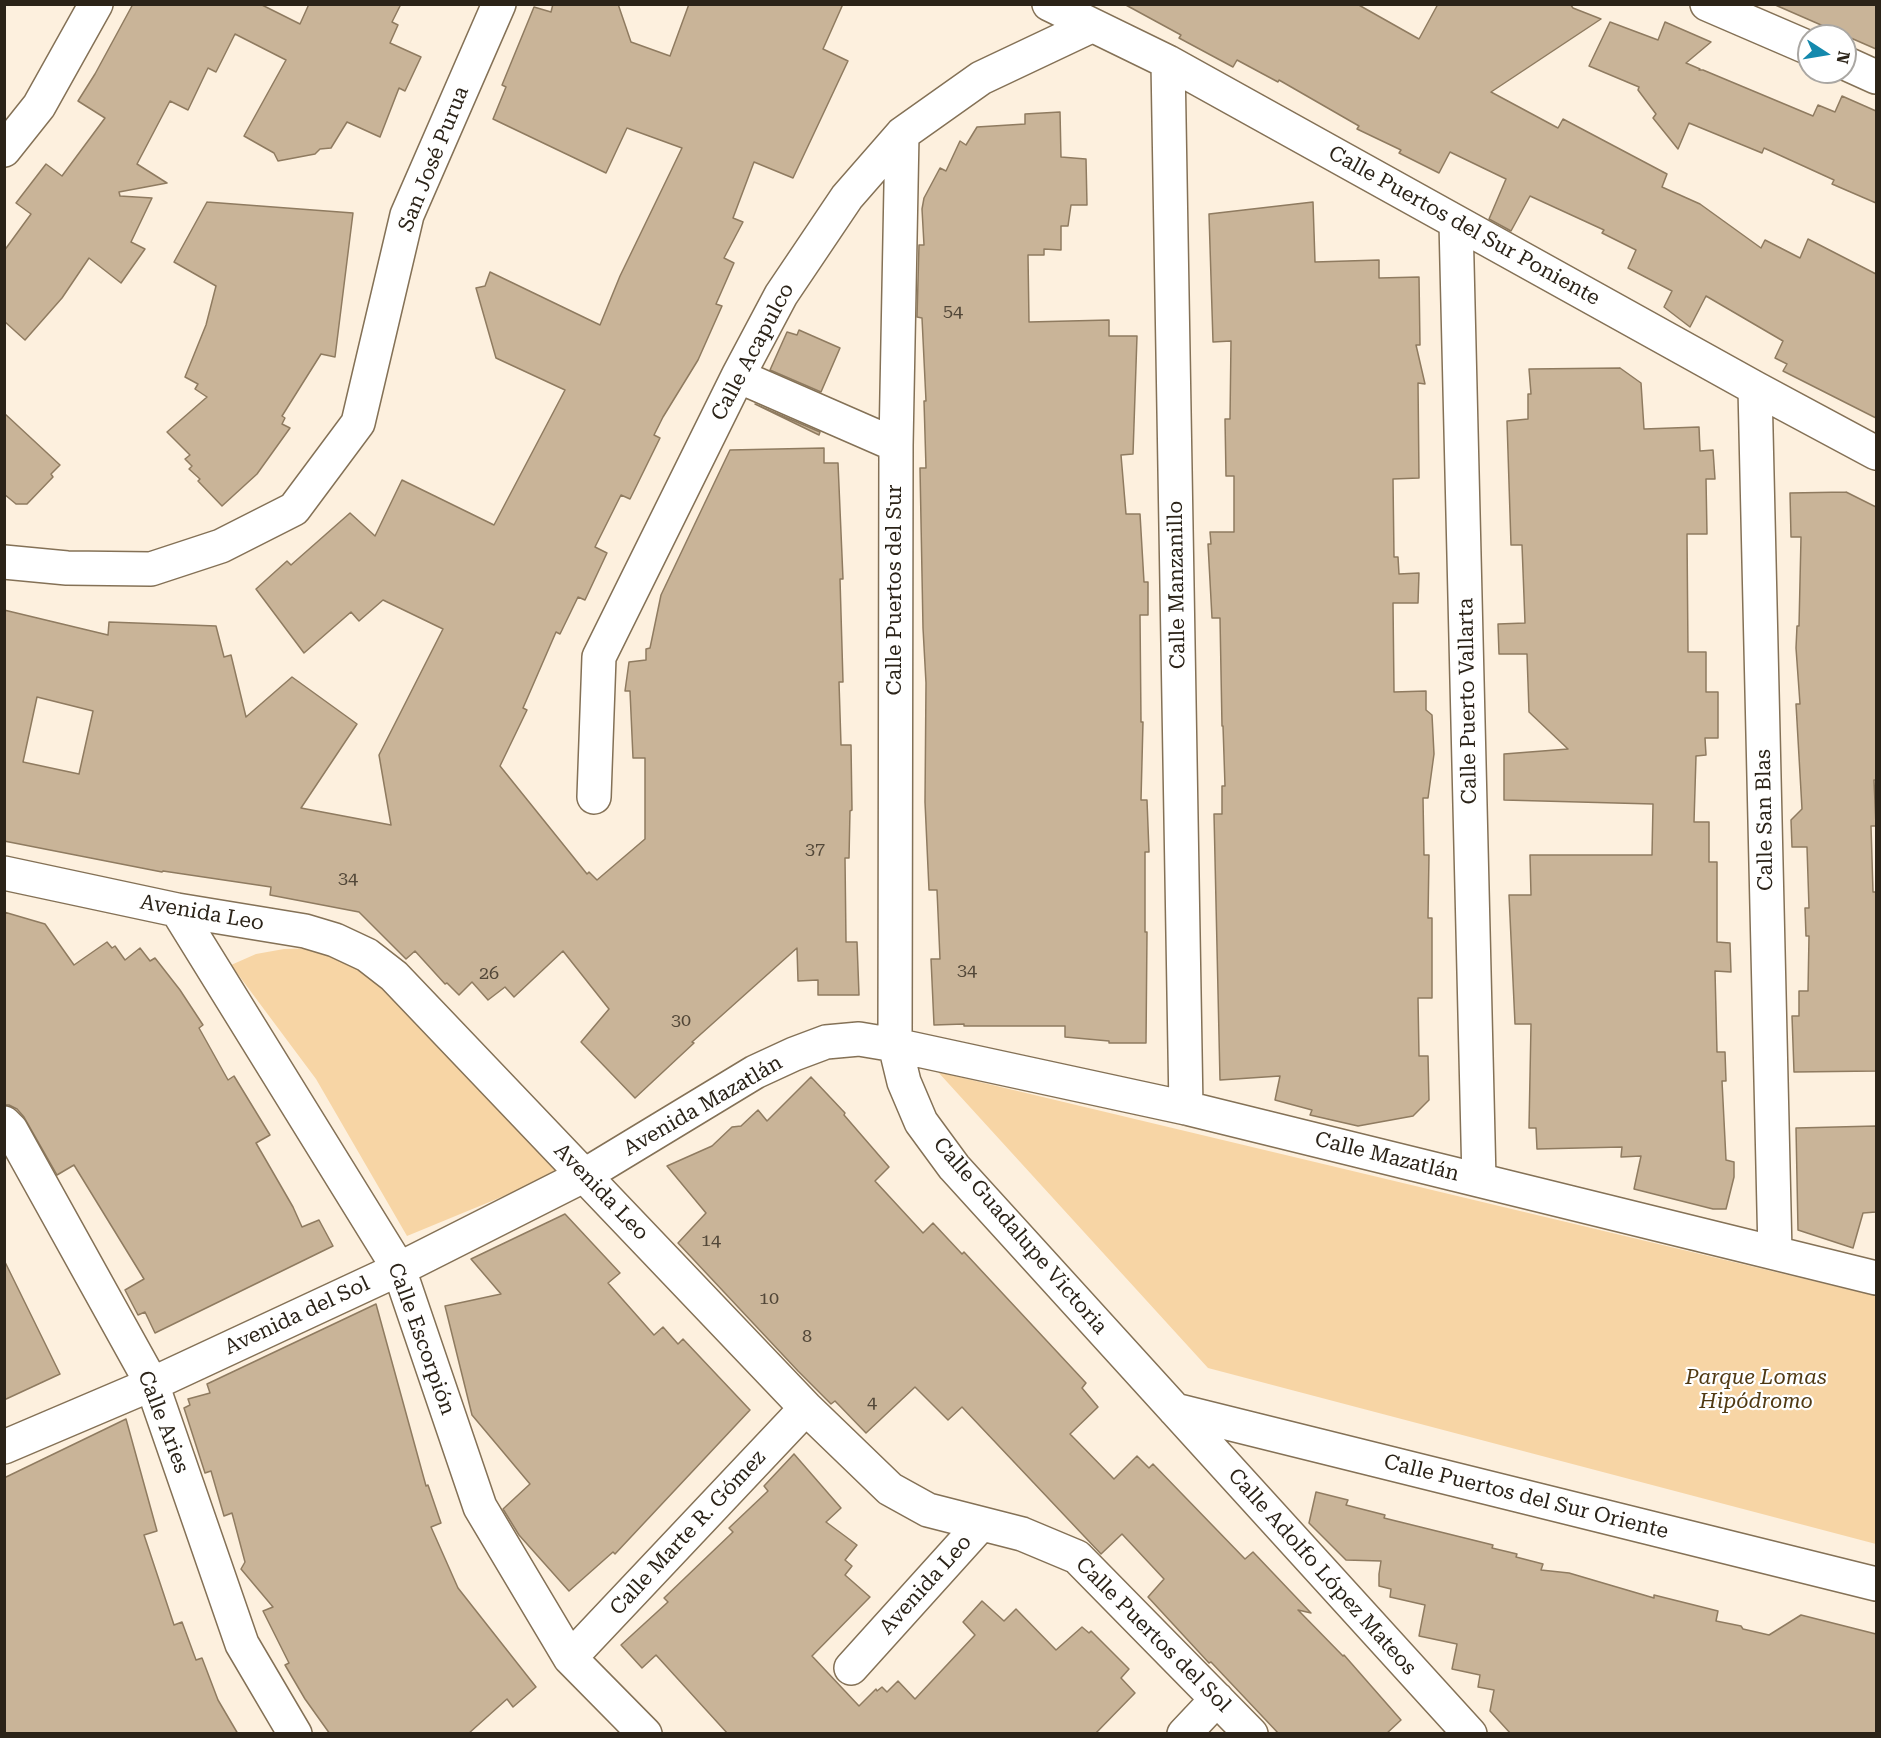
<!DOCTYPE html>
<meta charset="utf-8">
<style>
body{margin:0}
#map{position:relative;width:1881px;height:1738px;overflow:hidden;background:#fdf0de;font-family:"Roboto Serif",serif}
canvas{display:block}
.frame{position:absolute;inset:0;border:6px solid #2b2318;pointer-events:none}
.north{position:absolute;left:1797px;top:24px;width:60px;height:60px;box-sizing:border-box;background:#fff;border:2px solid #aaa7a3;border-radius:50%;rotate:102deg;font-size:16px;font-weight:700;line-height:24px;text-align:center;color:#2b2318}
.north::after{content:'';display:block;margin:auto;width:21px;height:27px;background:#1489ad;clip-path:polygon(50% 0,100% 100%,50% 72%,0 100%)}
</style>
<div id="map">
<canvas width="1881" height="1738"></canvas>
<div class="frame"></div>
<div class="north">N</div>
</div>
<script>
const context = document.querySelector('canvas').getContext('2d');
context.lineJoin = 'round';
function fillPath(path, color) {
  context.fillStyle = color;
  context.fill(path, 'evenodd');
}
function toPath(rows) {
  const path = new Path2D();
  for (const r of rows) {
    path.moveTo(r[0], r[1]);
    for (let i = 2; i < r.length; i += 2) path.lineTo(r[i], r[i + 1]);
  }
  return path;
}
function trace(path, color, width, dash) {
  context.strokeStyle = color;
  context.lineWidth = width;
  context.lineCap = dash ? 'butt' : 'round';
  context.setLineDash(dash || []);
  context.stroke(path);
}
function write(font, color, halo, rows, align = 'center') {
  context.font = font + ' "Roboto Serif",serif';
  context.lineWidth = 4.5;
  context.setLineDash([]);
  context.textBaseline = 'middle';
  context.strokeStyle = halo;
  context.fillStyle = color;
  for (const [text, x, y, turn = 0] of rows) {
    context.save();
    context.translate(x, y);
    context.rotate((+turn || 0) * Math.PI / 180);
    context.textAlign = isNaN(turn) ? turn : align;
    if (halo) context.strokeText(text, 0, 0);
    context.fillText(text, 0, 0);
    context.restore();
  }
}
fillPath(toPath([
 [318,948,380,976,567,1170,407,1236,316,1079,231,965,256,954,284,949],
 [938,1072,1876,1296,1876,1544,1208,1368]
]), '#f7d5a5');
const building = toPath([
 [133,4,260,4,300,24,309,4,401,4,392,22,398,25,390,43,421,57,405,91,399,88,380,137,347,122,331,148,320,149,315,154,278,161,274,153,244,136,286,60,235,34,216,72,208,68,188,110,170,101,137,164,167,183,119,192,120,196,152,198,131,242,145,249,121,283,89,258,62,298,25,340,4,321,4,251,31,214,16,203,46,164,62,176,105,118,78,101,95,74,133,4],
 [553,4,618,4,631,42,670,56,689,4,843,4,823,49,848,61,793,178,754,162,733,218,743,222,724,258,734,263,716,304,722,306,698,360,663,417,654,435,660,438,630,499,621,495,595,547,607,553,585,600,578,597,560,634,556,632,523,708,527,710,500,766,587,874,589,872,597,880,645,839,645,758,633,758,630,691,625,691,629,662,646,660,646,649,650,648,661,595,730,450,824,448,824,463,838,463,843,579,840,579,843,682,839,682,841,745,851,745,852,810,850,811,849,858,845,858,846,942,857,942,859,995,818,995,818,980,798,981,797,948,692,1042,694,1043,635,1098,581,1042,609,1009,563,951,514,997,505,987,488,1000,472,982,459,995,447,983,445,984,415,951,406,959,359,912,270,895,271,887,163,871,162,872,4,841,4,610,108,635,109,622,216,626,224,657,231,655,246,717,292,677,357,724,301,808,391,825,379,755,443,629,383,600,359,621,351,612,304,653,256,589,287,561,291,565,350,513,375,536,402,480,494,525,565,390,496,358,476,288,485,286,490,272,600,325,620,276,682,148,627,128,606,173,493,119,506,87,502,85,534,7,551,12,553,4],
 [37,697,93,711,79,774,23,762,37,697],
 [1124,4,1357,4,1419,39,1438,4,1570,4,1573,8,1601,19,1491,92,1558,128,1563,119,1667,174,1662,187,1700,204,1761,248,1765,240,1800,258,1808,239,1876,274,1876,418,1783,371,1787,364,1775,358,1783,341,1706,296,1690,327,1664,307,1672,291,1628,268,1636,250,1602,233,1604,230,1530,196,1511,231,1489,219,1506,179,1450,152,1439,173,1399,153,1401,150,1357,129,1359,126,1279,80,1278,82,1237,60,1233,67,1179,38,1181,35,1124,4],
 [1773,4,1876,4,1876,49,1773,4],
 [1610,22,1658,40,1665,22,1711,42,1686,63,1700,69,1699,70,1703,70,1813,116,1818,105,1835,112,1842,96,1876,111,1876,203,1832,184,1834,180,1764,148,1762,153,1689,123,1678,149,1653,118,1656,114,1638,90,1639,87,1589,66,1610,22],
 [1060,112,1061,157,1086,159,1087,205,1071,205,1068,226,1061,226,1061,250,1044,249,1044,255,1028,255,1029,322,1109,320,1109,336,1137,336,1133,454,1121,455,1126,514,1140,514,1144,582,1148,582,1148,615,1140,615,1141,722,1143,722,1141,800,1147,800,1149,852,1145,852,1145,932,1147,932,1146,1043,1109,1043,1109,1041,1065,1037,1065,1026,964,1026,964,1024,934,1025,931,959,940,959,937,890,929,890,925,802,926,683,923,628,920,468,926,468,924,401,926,401,922,318,917,317,919,245,924,245,922,209,924,198,940,168,946,171,960,141,966,145,977,127,1025,124,1025,114,1060,112],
 [207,202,353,213,335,357,321,354,282,416,285,418,282,424,290,428,257,474,222,506,198,481,200,479,189,469,192,466,185,459,190,455,167,432,207,397,195,389,198,384,185,377,206,325,216,286,174,262,207,202],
 [1313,202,1315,262,1379,260,1379,278,1419,277,1420,345,1416,345,1425,384,1418,383,1419,478,1393,479,1394,557,1398,557,1399,574,1419,573,1418,603,1393,603,1394,692,1426,691,1426,710,1432,715,1434,754,1428,798,1423,798,1424,855,1429,855,1428,918,1432,918,1432,998,1418,998,1419,1056,1428,1056,1429,1100,1413,1116,1358,1126,1310,1115,1312,1110,1275,1100,1280,1076,1220,1080,1214,814,1222,814,1222,786,1225,786,1223,726,1222,726,1220,618,1212,618,1208,544,1211,544,1210,532,1234,532,1234,476,1226,476,1225,419,1230,419,1231,341,1213,342,1209,214,1313,202],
 [799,330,840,348,821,392,770,370,787,332,797,335,799,330],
 [1620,368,1641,383,1644,429,1699,427,1700,451,1713,450,1715,479,1706,479,1707,534,1687,534,1688,652,1706,652,1706,692,1718,692,1718,738,1705,738,1706,755,1696,756,1694,822,1709,822,1709,862,1717,862,1717,942,1730,943,1731,972,1715,971,1717,1052,1725,1052,1726,1081,1722,1081,1726,1160,1734,1162,1734,1177,1726,1209,1713,1209,1634,1189,1641,1156,1621,1157,1622,1147,1537,1149,1536,1128,1529,1128,1531,1024,1515,1024,1509,895,1531,895,1530,855,1652,855,1653,804,1504,800,1504,754,1568,749,1529,712,1527,654,1499,654,1498,624,1525,623,1522,545,1511,545,1507,421,1528,419,1528,394,1531,394,1529,369,1620,368],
 [755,404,820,432,819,435,755,404],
 [4,413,60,465,51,474,53,477,27,504,16,504,4,494,4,413],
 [1846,492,1876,507,1876,780,1874,780,1876,826,1871,826,1873,892,1876,892,1876,1071,1794,1072,1792,1016,1799,1016,1799,991,1808,991,1809,936,1806,936,1805,908,1809,908,1807,847,1792,847,1791,820,1802,809,1796,704,1800,704,1796,648,1797,626,1799,626,1801,537,1791,537,1790,493,1846,492],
 [4,912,45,924,74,965,107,942,112,948,115,946,125,960,140,948,150,961,155,958,180,990,203,1025,199,1028,228,1080,234,1076,270,1135,256,1143,293,1207,302,1227,319,1220,333,1246,155,1333,145,1312,138,1315,125,1290,144,1279,74,1165,57,1175,24,1117,17,1109,9,1105,4,1105,4,912],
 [811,1077,845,1113,844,1115,889,1167,875,1181,923,1233,933,1223,962,1254,964,1252,1086,1383,1082,1388,1098,1407,1070,1434,1114,1479,1137,1456,1149,1468,1153,1464,1245,1559,1253,1552,1311,1613,1298,1610,1343,1656,1344,1655,1401,1720,1386,1734,1279,1734,1211,1662,1209,1663,1148,1597,1164,1579,1122,1534,1101,1554,962,1407,948,1420,915,1387,866,1433,835,1401,831,1404,798,1371,678,1243,706,1213,667,1166,712,1146,732,1127,741,1126,758,1110,767,1121,811,1077],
 [1876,1126,1876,1212,1863,1213,1853,1248,1798,1230,1796,1128,1876,1126],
 [565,1214,620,1273,608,1283,654,1335,663,1327,678,1344,683,1339,750,1410,615,1554,613,1552,569,1591,519,1535,503,1509,530,1484,472,1415,445,1306,501,1294,471,1259,565,1214],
 [4,1260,60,1374,4,1400,4,1260],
 [376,1304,426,1486,428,1485,441,1523,431,1527,458,1588,536,1687,513,1707,507,1699,468,1734,330,1734,305,1699,285,1665,289,1663,263,1611,273,1607,241,1569,245,1562,232,1513,224,1516,211,1471,205,1473,184,1408,190,1405,188,1399,210,1393,207,1384,376,1304],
 [126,1419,157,1531,144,1535,174,1625,182,1622,196,1660,202,1658,218,1700,238,1734,4,1734,4,1478,126,1419],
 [794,1454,841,1508,826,1522,857,1545,845,1560,852,1566,845,1575,870,1597,812,1656,859,1706,876,1689,877,1691,882,1687,887,1692,898,1681,915,1699,975,1635,963,1622,982,1601,1004,1621,1016,1609,1056,1650,1082,1627,1089,1633,1091,1631,1129,1669,1121,1678,1135,1693,1095,1734,728,1734,656,1655,642,1668,621,1645,668,1602,664,1598,733,1532,729,1528,768,1491,764,1486,794,1454],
 [1316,1492,1348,1500,1346,1505,1385,1515,1384,1518,1493,1545,1492,1548,1517,1554,1516,1557,1543,1564,1541,1570,1569,1573,1654,1598,1654,1595,1718,1611,1716,1621,1741,1626,1743,1629,1769,1635,1801,1615,1876,1634,1876,1734,1511,1734,1490,1711,1494,1690,1478,1687,1480,1675,1452,1669,1457,1644,1419,1636,1425,1605,1390,1597,1391,1589,1379,1586,1379,1574,1381,1561,1346,1560,1309,1523,1316,1492]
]);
fillPath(building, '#c9b498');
trace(building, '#8f7b60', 1.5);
const minor = toPath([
 [1049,4,1168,62,1755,388,1876,453],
 [1168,62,1186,1108],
 [902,134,896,445,895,1045,904,1082,921,1122,954,1167,1470,1734],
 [4,150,39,106,96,4],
 [1456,222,1479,1180],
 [738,376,896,445],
 [1755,388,1775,1253],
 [4,562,67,568,151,569,221,546,294,509,358,423,407,215,499,4],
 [594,797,599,657,738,376,781,295,847,197,902,134,981,78,1091,26],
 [4,873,177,910,305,931,335,940,367,955,394,976,806,1408,890,1489,928,1510,1022,1534,1077,1557,1251,1734],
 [177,910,399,1269,480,1507,570,1658,645,1734],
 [4,1123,11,1130,152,1384,242,1644,295,1734],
 [1175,1410,1876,1584],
 [4,1447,152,1384,399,1269,585,1175,755,1072,794,1054,826,1042,859,1039,895,1045,1186,1108,1876,1278],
 [570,1658,806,1408],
 [851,1668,981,1524],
 [1184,1734,1217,1699]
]);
const major = toPath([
 [1707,4,1809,48],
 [1845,63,1876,77]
]);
trace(minor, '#847156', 36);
trace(major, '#847156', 36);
trace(minor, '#fff', 33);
trace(major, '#fff', 33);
write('18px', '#524738', null, [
 ["54",953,312],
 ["37",815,850],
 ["34",348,879],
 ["34",967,971],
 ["26",489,974],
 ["30",681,1021],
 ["14",711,1241],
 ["10",769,1299],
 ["8",807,1337],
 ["4",872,1403]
]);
write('21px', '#2b2318', '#fff', [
 ["San José Purua",434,159,-68],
 ["Calle Puertos del Sur Poniente",1464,226,29],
 ["Calle Acapulco",753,352,-62],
 ["Calle Manzanillo",1177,585,-91],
 ["Calle Puertos del Sur",895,590,-90],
 ["Calle Puerto Vallarta",1468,701,-91],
 ["Calle San Blas",1765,820,-91],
 ["Avenida Leo",202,913,10],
 ["Avenida Mazatlán",703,1106,-30],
 ["Calle Mazatlán",1387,1157,14],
 ["Avenida Leo",601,1192,46],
 ["Calle Guadalupe Victoria",1020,1236,49],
 ["Avenida del Sol",297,1316,-25],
 ["Calle Escorpión",421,1339,70],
 ["Calle Aries",163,1422,69],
 ["Calle Puertos del Sur Oriente",1526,1497,14],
 ["Calle Marte R. Gómez",688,1533,-47],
 ["Calle Adolfo López Mateos",1322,1572,48],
 ["Avenida Leo",926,1585,-48],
 ["Calle Puertos del Sol",1153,1635,45]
]);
write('italic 21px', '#503912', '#fff', [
 ["Parque Lomas",1756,1378],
 ["Hipódromo",1756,1402]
]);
</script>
